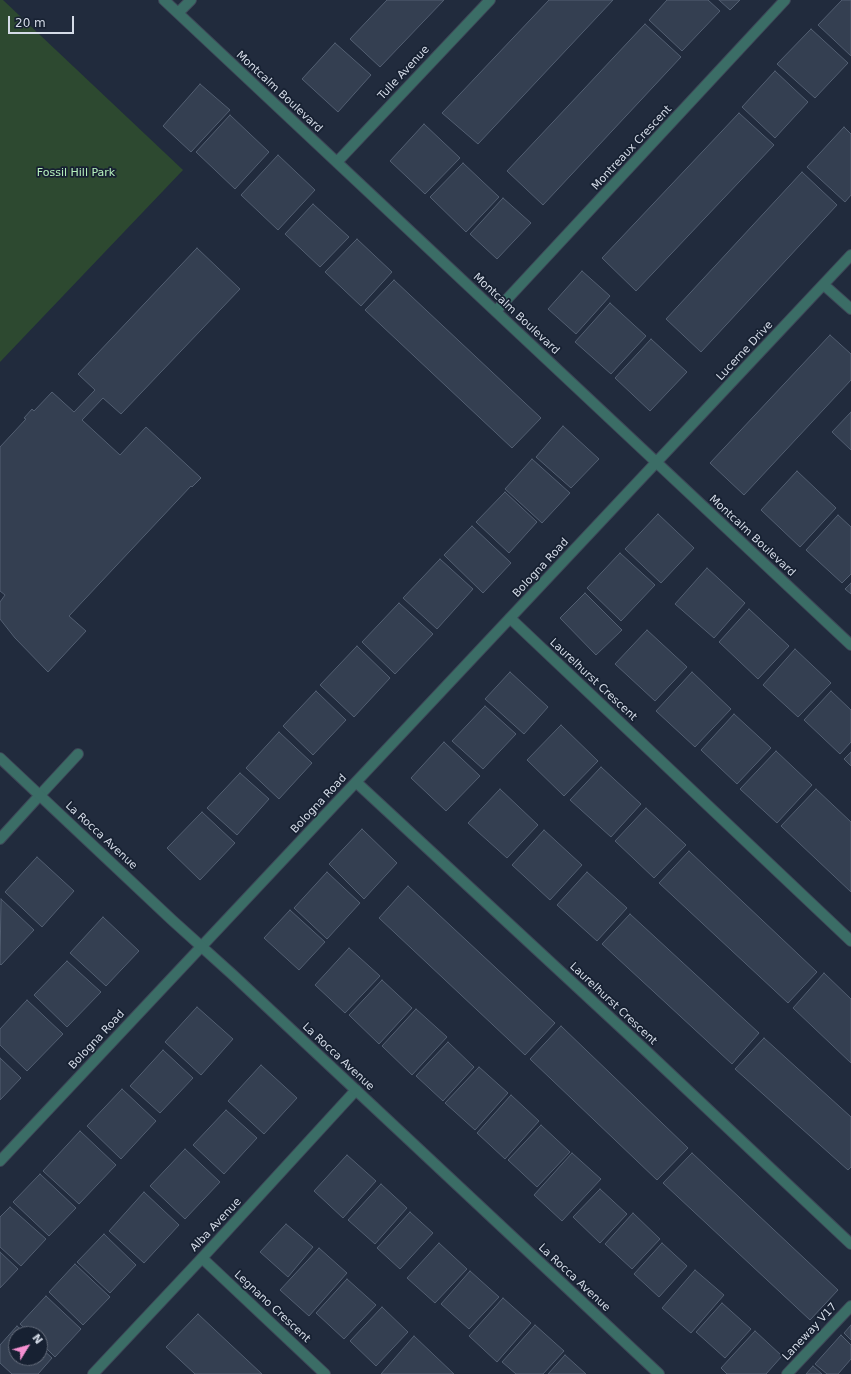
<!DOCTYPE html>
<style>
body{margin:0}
#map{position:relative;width:851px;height:1374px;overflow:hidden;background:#212b3d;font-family:"DejaVu Sans",sans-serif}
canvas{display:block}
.north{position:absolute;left:8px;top:1326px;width:40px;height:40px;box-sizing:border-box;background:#172132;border:1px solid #636b7a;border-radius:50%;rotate:53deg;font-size:11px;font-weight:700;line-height:16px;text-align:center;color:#d4dbe7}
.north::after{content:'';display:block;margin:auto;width:14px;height:18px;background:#f590d1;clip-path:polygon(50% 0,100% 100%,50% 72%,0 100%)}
.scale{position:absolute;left:8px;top:16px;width:66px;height:18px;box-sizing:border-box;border:2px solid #d4dbe7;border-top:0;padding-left:5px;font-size:12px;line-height:14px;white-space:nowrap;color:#d4dbe7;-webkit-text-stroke:3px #172132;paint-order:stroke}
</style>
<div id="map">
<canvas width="851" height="1374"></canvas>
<div class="north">N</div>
<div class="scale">20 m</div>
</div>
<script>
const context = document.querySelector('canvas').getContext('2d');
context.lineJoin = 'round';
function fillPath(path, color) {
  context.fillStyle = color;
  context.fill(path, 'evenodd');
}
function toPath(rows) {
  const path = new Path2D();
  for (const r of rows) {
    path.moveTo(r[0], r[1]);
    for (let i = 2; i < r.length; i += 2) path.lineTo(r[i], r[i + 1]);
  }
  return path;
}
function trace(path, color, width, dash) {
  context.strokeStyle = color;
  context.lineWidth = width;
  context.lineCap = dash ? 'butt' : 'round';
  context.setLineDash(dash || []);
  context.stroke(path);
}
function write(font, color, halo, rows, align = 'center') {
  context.font = font + ' "DejaVu Sans",sans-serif';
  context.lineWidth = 3.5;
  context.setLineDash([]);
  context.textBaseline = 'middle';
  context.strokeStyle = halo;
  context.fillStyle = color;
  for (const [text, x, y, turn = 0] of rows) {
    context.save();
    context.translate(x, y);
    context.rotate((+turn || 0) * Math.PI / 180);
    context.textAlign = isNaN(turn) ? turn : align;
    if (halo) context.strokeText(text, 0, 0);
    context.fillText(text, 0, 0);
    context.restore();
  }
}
fillPath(toPath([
 [0,0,3,0,183,170,0,362]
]), '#2d4930');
const building = toPath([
 [387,0,444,0,380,67,350,39,387,0],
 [549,0,613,0,478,144,442,113,549,0],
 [667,0,708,0,720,11,682,51,649,20,667,0],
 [719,0,740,0,730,10,719,0],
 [842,0,851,0,851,56,818,25,842,0],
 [645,24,681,57,543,205,507,171,645,24],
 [811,29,848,63,815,98,777,64,811,29],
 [335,43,371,75,338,112,302,79,335,43],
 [775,71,808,102,775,138,742,107,775,71],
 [200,84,230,110,191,152,163,126,200,84],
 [739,113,774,145,636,291,602,258,739,113],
 [230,115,269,152,235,189,196,152,230,115],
 [424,124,460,158,425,194,390,161,424,124],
 [844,127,851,134,851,195,845,202,807,167,844,127],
 [278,155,315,190,278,230,241,195,278,155],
 [463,163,499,197,466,232,430,197,463,163],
 [802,172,837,205,701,352,666,319,802,172],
 [503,198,531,223,497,259,470,234,503,198],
 [313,204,349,237,320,267,285,234,313,204],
 [357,239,392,272,361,306,325,272,357,239],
 [197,248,240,289,121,414,103,398,82,420,120,455,146,427,201,478,192,487,191,486,69,616,86,631,48,672,15,638,0,619,0,602,5,595,0,591,0,447,26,419,24,418,32,409,34,411,52,392,74,412,95,390,78,374,197,248],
 [582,271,610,296,576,334,548,309,582,271],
 [394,280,541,418,512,448,365,310,394,280],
 [610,303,646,336,611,374,575,342,610,303],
 [830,335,851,354,851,380,744,495,710,463,830,335],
 [651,339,687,372,650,411,615,378,651,339],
 [851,412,851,450,832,432,851,412],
 [563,426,599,459,571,488,536,457,563,426],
 [532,459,570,493,542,523,505,489,532,459],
 [797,471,836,508,800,547,761,510,797,471],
 [505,492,537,522,509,553,476,522,505,492],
 [658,514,694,548,661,583,625,549,658,514],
 [838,515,851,527,851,574,842,583,806,550,838,515],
 [472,526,511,563,483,593,444,555,472,526],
 [620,553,655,585,621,621,587,588,620,553],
 [440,559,473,589,437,629,403,598,440,559],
 [707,568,745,603,714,638,675,604,707,568],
 [851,583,851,594,845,589,851,583],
 [585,593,622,630,596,655,560,618,585,593],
 [399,603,433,634,395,674,362,642,399,603],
 [749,609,789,646,758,679,719,642,749,609],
 [647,630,687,667,655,701,615,664,647,630],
 [357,646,390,678,354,717,320,685,357,646],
 [795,649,831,683,798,717,763,685,795,649],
 [510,672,548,707,524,734,485,699,510,672],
 [692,672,731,709,695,747,656,711,692,672],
 [316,691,346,720,313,755,283,726,316,691],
 [831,691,851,710,851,742,840,754,804,720,831,691],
 [485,706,516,734,483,769,452,741,485,706],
 [734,714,771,748,737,784,701,750,734,714],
 [561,725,598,761,564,796,527,760,561,725],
 [279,732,312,763,279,799,246,768,279,732],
 [444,742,480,776,446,811,411,778,444,742],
 [776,751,812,785,777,823,740,789,776,751],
 [851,752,851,766,844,759,851,752],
 [601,767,641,804,611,837,570,800,601,767],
 [240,773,269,799,237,835,207,808,240,773],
 [500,789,538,825,507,858,468,823,500,789],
 [816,789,851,822,851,892,781,826,816,789],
 [646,808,686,845,654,878,615,841,646,808],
 [202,812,235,843,200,880,167,848,202,812],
 [362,829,397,863,364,899,329,864,362,829],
 [544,830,582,865,550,900,512,865,544,830],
 [689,851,817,972,788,1003,659,883,689,851],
 [37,857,74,891,42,927,5,892,37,857],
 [327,872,360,903,327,939,294,908,327,872],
 [587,872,627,908,597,941,557,905,587,872],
 [408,886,555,1023,525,1055,379,918,408,886],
 [1,899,34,930,1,965,0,964,1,899],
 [290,910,325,942,299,970,264,938,290,910],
 [630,914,759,1033,732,1064,602,944,630,914],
 [103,917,139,951,106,986,70,953,103,917],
 [349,948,380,976,345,1013,315,985,349,948],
 [67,961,101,992,67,1027,34,995,67,961],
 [824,973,851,999,851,1063,793,1008,824,973],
 [382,980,412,1008,379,1044,349,1015,382,980],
 [27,1000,63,1034,27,1071,0,1045,0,1029,27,1000],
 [197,1007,233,1039,201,1075,165,1042,197,1007],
 [416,1009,447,1037,412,1075,382,1046,416,1009],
 [561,1026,688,1148,657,1180,530,1059,561,1026],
 [764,1038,851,1117,851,1167,848,1170,735,1069,764,1038],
 [448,1042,474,1067,443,1101,416,1076,448,1042],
 [163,1050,193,1078,160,1113,130,1086,163,1050],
 [0,1058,21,1078,0,1100,0,1058],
 [261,1065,297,1098,264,1134,228,1101,261,1065],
 [479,1067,508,1093,475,1130,445,1103,479,1067],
 [122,1089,156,1121,121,1159,87,1126,122,1089],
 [511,1095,539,1121,505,1159,477,1133,511,1095],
 [226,1110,257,1138,224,1174,193,1145,226,1110],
 [541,1125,570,1152,537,1187,508,1160,541,1125],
 [80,1131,116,1165,79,1204,43,1171,80,1131],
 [185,1149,220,1182,185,1219,150,1186,185,1149],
 [572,1153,601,1179,562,1221,534,1195,572,1153],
 [692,1153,838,1290,810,1320,663,1183,692,1153],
 [347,1155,376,1181,343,1218,314,1191,347,1155],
 [40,1174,76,1208,49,1236,13,1202,40,1174],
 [381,1184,407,1208,375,1244,348,1220,381,1184],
 [600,1189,627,1214,600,1243,573,1217,600,1189],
 [144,1192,179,1225,144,1263,109,1231,144,1192],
 [10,1207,46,1239,21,1266,0,1247,0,1217,10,1207],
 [410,1212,433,1233,400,1269,377,1248,410,1212],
 [633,1213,660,1239,632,1269,605,1244,633,1213],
 [286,1224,313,1247,288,1277,260,1252,286,1224],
 [104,1234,136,1265,110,1293,77,1262,104,1234],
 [439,1243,467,1269,435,1303,407,1278,439,1243],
 [662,1243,687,1266,659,1297,634,1274,662,1243],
 [319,1248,347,1273,309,1316,280,1290,319,1248],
 [0,1252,18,1269,0,1288,0,1252],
 [75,1264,110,1297,83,1325,49,1292,75,1264],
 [695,1270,724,1295,691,1333,662,1308,695,1270],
 [470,1271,499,1297,469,1329,441,1304,470,1271],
 [347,1279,376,1305,344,1339,316,1313,347,1279],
 [46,1296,81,1329,55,1357,40,1342,40,1334,31,1334,20,1324,46,1296],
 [503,1298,531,1323,497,1362,469,1336,503,1298],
 [722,1303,751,1329,725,1358,696,1332,722,1303],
 [382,1307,408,1332,376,1366,350,1341,382,1307],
 [198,1314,262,1374,195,1374,166,1347,198,1314],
 [535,1325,564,1351,543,1374,516,1374,502,1362,535,1325],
 [851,1325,851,1340,844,1333,851,1325],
 [17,1326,26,1334,16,1334,16,1358,40,1358,40,1347,52,1358,38,1374,12,1374,0,1363,0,1345,17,1326],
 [755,1331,782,1356,766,1374,727,1374,721,1368,755,1331],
 [841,1335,851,1345,851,1359,838,1374,827,1374,815,1364,841,1335],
 [414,1336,454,1374,381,1374,414,1336],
 [565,1355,586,1374,548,1374,565,1355],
 [813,1366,822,1374,806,1374,813,1366]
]);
fillPath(building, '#343f51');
trace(building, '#535f72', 1);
const service = toPath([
 [40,795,78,754],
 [787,1374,851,1306]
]);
const minor = toPath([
 [164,0,851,645],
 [178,13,191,0],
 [337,162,490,0],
 [824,285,851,309],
 [496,311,785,0],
 [510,618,851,941],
 [356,782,643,1048,851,1244],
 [0,839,40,795],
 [0,1161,851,255],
 [202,1258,325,1374],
 [93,1374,202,1258,356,1090]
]);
const tertiary = toPath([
 [0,758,172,920,233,975,659,1374]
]);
trace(service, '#3e4758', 12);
trace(minor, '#3e4758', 12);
trace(tertiary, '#3e4758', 12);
trace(service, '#3b6d66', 10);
trace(minor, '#3b6d66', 10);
trace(tertiary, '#3b6d66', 10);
write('11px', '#d4dbe7', '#172132', [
 ["Tulle Avenue",404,73,-47],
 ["Montcalm Boulevard",279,92,43],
 ["Montreaux Crescent",632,148,-47],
 ["Montcalm Boulevard",516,314,43],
 ["Lucerne Drive",745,351,-47],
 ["Montcalm Boulevard",752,536,43],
 ["Bologna Road",541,568,-47],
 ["Laurelhurst Crescent",593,680,43],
 ["Bologna Road",319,804,-47],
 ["La Rocca Avenue",101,836,43],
 ["Laurelhurst Crescent",613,1004,43],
 ["Bologna Road",97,1040,-47],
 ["La Rocca Avenue",338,1057,43],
 ["Alba Avenue",216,1225,-47],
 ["La Rocca Avenue",574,1278,43],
 ["Legnano Crescent",272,1307,43],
 ["Laneway V17",810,1332,-47]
]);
write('11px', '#b7f1bd', '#172132', [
 ["Fossil Hill Park",76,173]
]);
</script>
